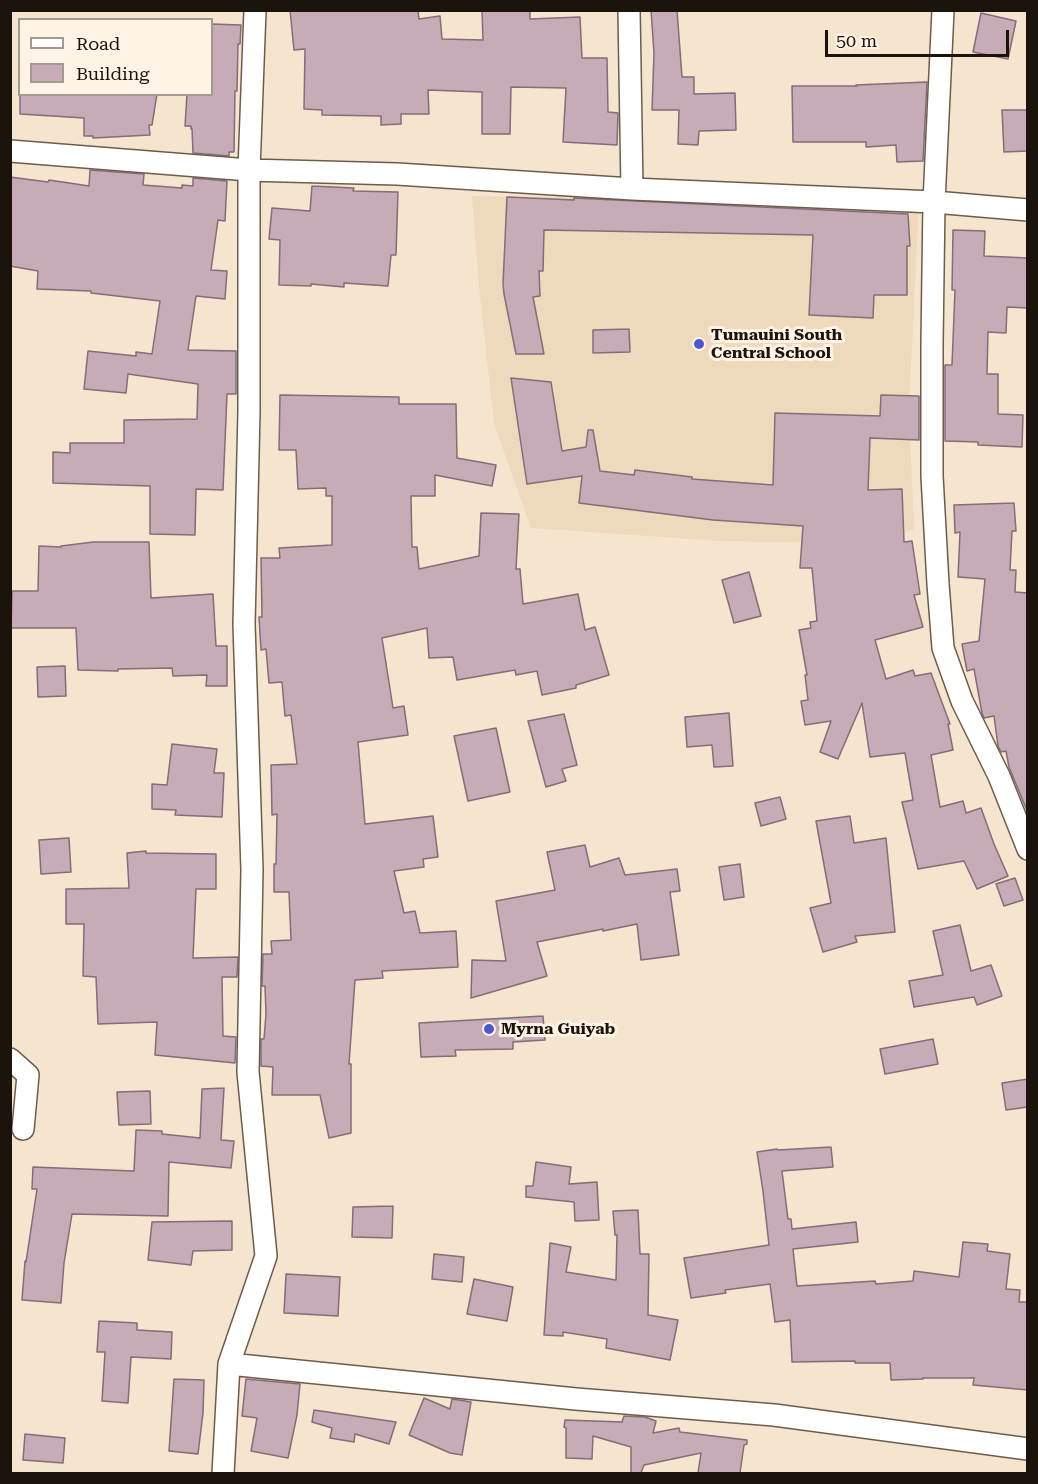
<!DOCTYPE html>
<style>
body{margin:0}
#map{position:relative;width:1038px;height:1484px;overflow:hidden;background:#f6e5ce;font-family:"Roboto Serif",serif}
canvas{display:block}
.frame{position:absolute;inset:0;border:12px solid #1a140c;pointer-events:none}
.legend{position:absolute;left:18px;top:18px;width:195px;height:78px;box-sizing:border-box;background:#fef3e5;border:2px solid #a39a8e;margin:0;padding:8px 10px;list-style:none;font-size:18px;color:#1a140c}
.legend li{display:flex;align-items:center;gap:12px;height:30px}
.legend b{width:30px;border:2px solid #a39a8e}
.scale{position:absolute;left:825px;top:30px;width:184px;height:27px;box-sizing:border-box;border:3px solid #1a140c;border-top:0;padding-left:8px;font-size:18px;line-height:21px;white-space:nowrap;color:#1a140c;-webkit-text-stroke:4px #fef3e5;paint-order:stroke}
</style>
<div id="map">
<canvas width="1038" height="1484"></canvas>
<div class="frame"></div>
<ul class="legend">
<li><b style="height:8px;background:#fff"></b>Road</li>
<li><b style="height:16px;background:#c7abb7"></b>Building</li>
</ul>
<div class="scale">50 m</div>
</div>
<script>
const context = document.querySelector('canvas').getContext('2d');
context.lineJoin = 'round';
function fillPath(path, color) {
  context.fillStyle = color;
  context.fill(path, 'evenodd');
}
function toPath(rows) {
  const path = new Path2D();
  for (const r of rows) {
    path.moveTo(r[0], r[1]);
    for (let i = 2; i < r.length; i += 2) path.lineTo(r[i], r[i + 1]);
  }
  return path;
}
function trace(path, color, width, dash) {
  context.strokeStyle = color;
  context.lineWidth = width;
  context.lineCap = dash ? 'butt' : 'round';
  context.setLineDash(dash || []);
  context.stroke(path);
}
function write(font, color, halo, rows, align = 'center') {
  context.font = font + ' "Roboto Serif",serif';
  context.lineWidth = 6;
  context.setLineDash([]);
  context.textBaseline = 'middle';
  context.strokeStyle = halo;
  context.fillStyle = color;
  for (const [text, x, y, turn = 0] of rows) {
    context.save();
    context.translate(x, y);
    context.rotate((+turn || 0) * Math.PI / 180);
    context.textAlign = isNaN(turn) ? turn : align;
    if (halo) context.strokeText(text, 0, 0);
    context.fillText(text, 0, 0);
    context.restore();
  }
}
fillPath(toPath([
 [472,196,919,202,909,410,914,529,871,544,720,541,531,528,494,424,478,277]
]), '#efd9bc');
const building = toPath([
 [290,10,418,10,419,19,440,16,442,39,483,40,482,11,530,11,530,19,580,17,582,58,607,58,608,112,618,113,617,145,563,142,566,88,511,87,510,134,482,134,482,92,428,90,429,114,401,114,401,124,381,125,381,116,322,115,322,110,304,109,305,49,294,50,290,10],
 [651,10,677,10,682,77,694,77,694,94,735,93,736,130,699,131,698,145,678,144,679,110,652,110,654,53,651,10],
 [981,13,1016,21,1008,59,973,52,981,13],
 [212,24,241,25,240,44,238,44,237,91,235,91,234,152,229,152,229,156,193,153,192,129,191,129,191,126,185,126,187,94,212,94,212,24],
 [927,82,923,161,897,162,896,145,866,147,866,142,793,142,792,86,857,86,856,85,927,82],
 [20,94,157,94,152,125,149,125,150,135,93,138,93,136,84,136,84,118,20,114,20,94],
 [1002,110,1027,110,1028,151,1004,152,1002,110],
 [90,170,144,174,143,185,182,188,182,185,193,186,193,178,227,181,225,221,218,220,211,270,227,271,225,299,196,296,188,350,236,351,236,394,227,394,223,490,196,489,195,535,150,534,150,486,53,483,53,452,70,453,70,443,124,443,124,420,197,419,198,384,128,374,126,393,84,389,88,351,136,356,136,352,152,354,160,301,91,293,91,291,37,289,38,271,10,266,10,177,48,182,49,180,89,186,90,170],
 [312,186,354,188,353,191,398,192,396,255,391,255,388,286,344,283,344,287,311,284,311,286,279,285,280,240,269,239,272,208,310,211,312,186],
 [507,197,574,200,574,198,908,214,910,246,907,246,907,295,874,295,873,318,809,315,813,235,544,230,543,271,539,271,540,296,533,297,544,354,516,354,504,294,503,284,507,197],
 [953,230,985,231,984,256,1028,258,1028,308,1007,307,1006,333,988,332,987,374,998,374,998,414,1023,415,1022,447,978,445,978,442,945,441,945,365,952,365,955,290,952,290,953,230],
 [629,329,630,352,593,353,593,330,629,329],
 [511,378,551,382,562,451,586,447,588,430,593,430,600,471,634,475,635,470,692,477,692,479,773,485,775,413,880,416,881,395,919,396,919,440,870,438,868,490,902,489,904,542,912,541,920,594,914,595,923,627,875,640,886,679,913,670,915,676,931,673,950,724,948,724,953,750,931,755,940,807,963,801,966,813,981,808,994,844,1008,876,977,889,964,861,918,869,902,802,913,800,905,753,870,757,862,703,838,759,820,752,831,721,805,725,801,701,808,700,805,675,807,675,799,630,811,628,810,622,817,621,812,568,800,568,803,526,713,520,579,503,582,476,527,484,511,378],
 [280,395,399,397,399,404,456,404,457,458,496,465,492,486,435,475,435,496,411,496,412,547,417,547,419,569,479,556,481,513,519,514,516,569,520,569,523,604,578,594,585,630,595,627,609,675,576,685,576,688,542,695,537,671,516,675,515,670,457,680,453,657,429,658,427,628,382,638,393,708,404,706,408,735,358,742,365,824,433,816,438,857,423,859,424,867,394,871,404,913,415,911,420,933,456,931,458,967,382,971,383,978,355,980,349,1064,351,1064,351,1133,329,1138,320,1095,272,1095,273,1067,261,1066,261,1039,264,1039,266,1014,265,986,262,986,263,954,272,954,271,941,291,940,289,892,274,892,274,864,276,864,277,814,272,815,271,765,297,764,291,715,285,716,282,682,269,683,266,649,261,650,259,617,262,617,261,558,280,558,279,548,332,545,332,496,326,496,326,488,298,489,296,450,279,450,280,395],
 [1014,503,1016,531,1012,531,1010,570,1016,570,1015,592,1028,593,1028,813,1009,767,1006,751,1001,752,998,746,994,716,984,718,982,713,974,669,967,671,962,644,979,641,985,579,958,577,960,532,955,533,954,505,1014,503],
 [93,542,149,542,151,598,213,594,216,646,227,646,227,686,206,686,207,675,173,676,172,668,118,669,118,671,78,670,76,628,11,628,12,591,38,591,39,546,61,547,61,546,93,542],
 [749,572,761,616,734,623,722,580,749,572],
 [65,666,66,696,38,697,37,667,65,666],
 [729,713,733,766,714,767,712,745,687,747,685,717,729,713],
 [564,714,577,765,562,769,566,781,546,787,528,721,564,714],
 [496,728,510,792,468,801,454,736,496,728],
 [172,744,217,749,214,773,224,773,222,817,175,815,176,810,152,809,152,784,167,785,172,744],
 [780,797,786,819,761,826,755,803,780,797],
 [850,816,854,843,886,838,895,932,855,936,857,942,823,952,810,908,831,903,816,821,850,816],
 [69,838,71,872,41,874,39,840,69,838],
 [585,845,590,867,619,858,625,875,677,869,680,891,670,892,679,955,641,960,637,924,603,931,603,929,537,942,547,976,471,998,472,960,506,961,496,901,555,890,547,852,585,845],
 [146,851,146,853,216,854,216,889,196,889,193,958,238,957,237,977,222,977,223,1036,236,1037,235,1063,155,1055,157,1022,98,1024,96,977,83,976,84,924,66,924,66,889,129,888,127,853,146,851],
 [740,864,744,897,724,900,719,867,740,864],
 [1015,878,1023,900,1004,906,996,884,1015,878],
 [960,925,971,971,991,965,1002,996,977,1005,974,997,914,1007,909,981,943,975,933,931,960,925],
 [543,1016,545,1040,513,1042,513,1049,455,1050,456,1056,421,1057,419,1023,543,1016],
 [933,1039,938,1064,885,1074,880,1049,933,1039],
 [1028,1079,1028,1107,1006,1110,1002,1083,1028,1079],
 [224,1088,221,1140,234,1141,231,1168,169,1162,168,1216,72,1214,64,1263,61,1303,22,1300,25,1261,26,1262,37,1189,32,1189,33,1167,134,1171,136,1130,162,1131,162,1134,200,1138,202,1089,224,1088],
 [150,1091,151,1124,119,1125,117,1092,150,1091],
 [831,1147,833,1167,782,1171,788,1219,791,1219,792,1229,856,1222,858,1242,793,1249,797,1286,875,1281,876,1284,913,1281,914,1271,959,1277,963,1242,988,1244,987,1251,1010,1254,1006,1289,1020,1290,1019,1302,1028,1302,1028,1390,973,1385,974,1378,923,1378,923,1379,891,1380,890,1363,855,1363,855,1361,792,1362,790,1320,775,1322,770,1284,725,1290,726,1293,691,1298,684,1258,769,1245,763,1191,757,1152,777,1149,778,1150,831,1147],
 [536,1162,571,1167,569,1184,597,1182,599,1220,575,1221,574,1202,526,1197,526,1186,533,1186,536,1162],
 [393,1206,392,1238,352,1237,353,1207,393,1206],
 [638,1210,640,1254,649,1254,648,1315,678,1320,670,1360,606,1348,607,1339,563,1332,563,1336,544,1335,550,1243,571,1247,566,1272,616,1280,617,1235,615,1235,613,1211,638,1210],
 [232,1221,232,1250,193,1251,191,1265,148,1260,152,1222,232,1221],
 [434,1254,464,1257,462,1282,432,1279,434,1254],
 [286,1274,340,1277,338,1316,284,1313,286,1274],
 [474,1279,513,1287,507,1321,467,1314,474,1279],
 [99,1321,137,1323,137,1330,172,1332,171,1359,131,1357,128,1403,102,1401,105,1352,97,1352,99,1321],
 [174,1379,204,1380,203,1413,198,1454,169,1451,174,1379],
 [246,1379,300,1384,297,1415,288,1458,251,1451,257,1418,242,1416,246,1379],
 [424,1398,450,1409,452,1399,471,1402,462,1455,450,1453,409,1435,424,1398],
 [314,1410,396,1422,389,1444,355,1434,354,1442,330,1438,332,1428,312,1422,314,1410],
 [624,1416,645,1417,656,1421,653,1433,679,1428,680,1432,747,1440,747,1444,744,1445,740,1473,698,1473,701,1453,644,1465,641,1473,631,1473,631,1447,593,1436,592,1459,566,1458,566,1428,564,1427,565,1420,622,1422,624,1416],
 [25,1434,65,1438,63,1463,23,1460,25,1434]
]);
fillPath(building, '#c7abb7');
trace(building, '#856c77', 1.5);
const street = toPath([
 [629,10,632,189,934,202,1028,210],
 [943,10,934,202,932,343,932,476,938,584,943,648,962,701,999,776,1028,849],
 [10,151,249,170,397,174,632,189],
 [10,1059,28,1075,23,1129],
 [229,1364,576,1399,774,1415,1028,1449],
 [223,1474,229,1364,266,1256,248,1072,252,870,244,624,249,412,249,170,255,10]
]);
trace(street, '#6c5d4a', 24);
trace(street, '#fff', 21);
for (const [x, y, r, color] of [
 [699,344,6,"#4e57cd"],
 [489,1029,6,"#4e57cd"]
]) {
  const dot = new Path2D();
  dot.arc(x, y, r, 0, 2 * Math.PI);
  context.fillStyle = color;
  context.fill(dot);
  trace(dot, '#fef3e5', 2);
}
write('bold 16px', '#1a140c', '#fef3e5', [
 ["Tumauini South",711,335],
 ["Central School",711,353],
 ["Myrna Guiyab",501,1029]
], 'left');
</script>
